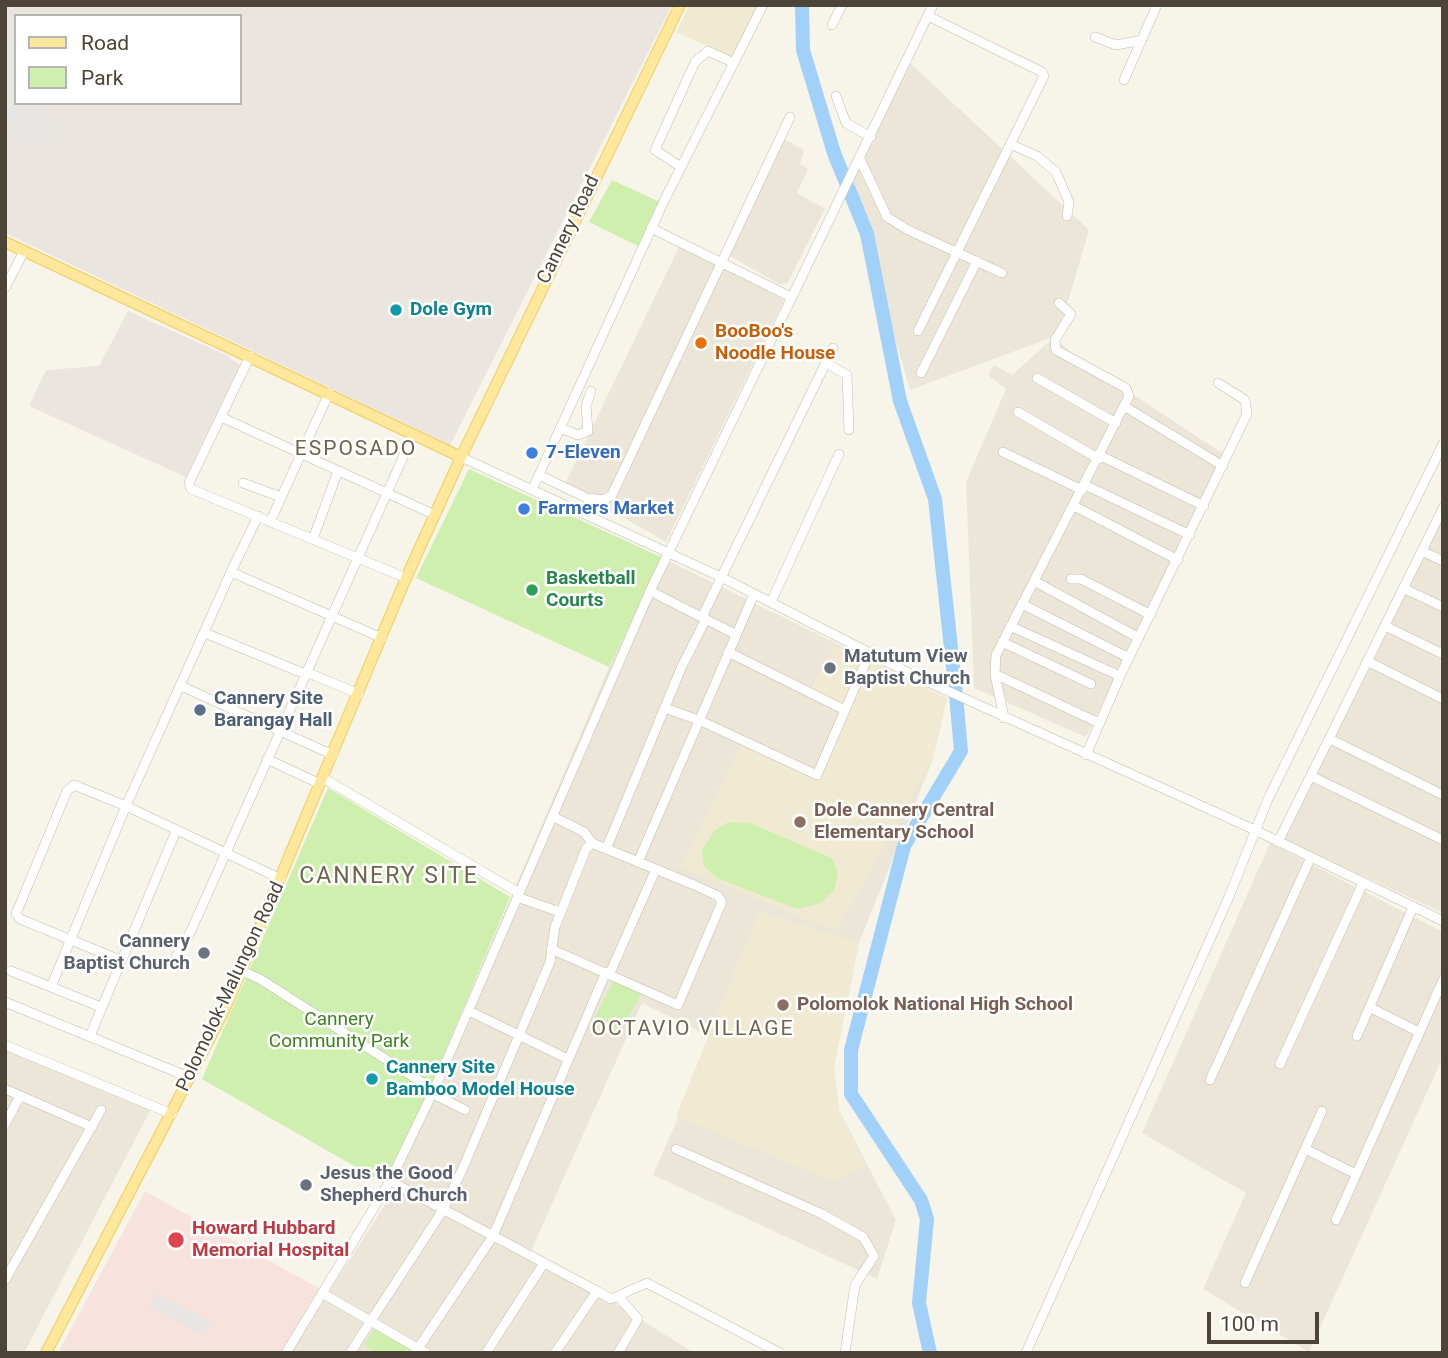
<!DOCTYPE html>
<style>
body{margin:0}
#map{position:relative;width:1448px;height:1358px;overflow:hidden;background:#f7f4ea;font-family:Roboto,sans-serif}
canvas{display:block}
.frame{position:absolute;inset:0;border:7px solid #4c4537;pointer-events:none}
.legend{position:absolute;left:14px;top:14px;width:228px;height:91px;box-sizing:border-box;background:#fff;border:2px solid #b7b5af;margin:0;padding:9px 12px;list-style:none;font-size:21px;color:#4c4537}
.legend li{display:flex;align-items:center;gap:14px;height:35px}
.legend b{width:35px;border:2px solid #b7b5af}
.scale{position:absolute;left:1207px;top:1312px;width:112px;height:32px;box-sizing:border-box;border:4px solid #4c4537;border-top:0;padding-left:9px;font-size:21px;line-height:24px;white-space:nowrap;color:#4c4537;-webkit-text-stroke:5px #fff;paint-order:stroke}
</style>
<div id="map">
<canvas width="1448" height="1358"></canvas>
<div class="frame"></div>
<ul class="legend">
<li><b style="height:9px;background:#ffe79b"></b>Road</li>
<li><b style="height:19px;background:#cfefaf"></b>Park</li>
</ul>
<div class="scale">100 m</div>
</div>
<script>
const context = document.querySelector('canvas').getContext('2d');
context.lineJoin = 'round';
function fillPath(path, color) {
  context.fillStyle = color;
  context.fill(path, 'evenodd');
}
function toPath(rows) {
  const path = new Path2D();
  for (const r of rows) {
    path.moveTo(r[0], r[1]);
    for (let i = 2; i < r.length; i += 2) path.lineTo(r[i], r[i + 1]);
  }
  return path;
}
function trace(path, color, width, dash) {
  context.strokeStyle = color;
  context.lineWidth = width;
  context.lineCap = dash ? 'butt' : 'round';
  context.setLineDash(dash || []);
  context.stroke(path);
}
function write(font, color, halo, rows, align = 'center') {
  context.font = font + ' Roboto,sans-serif';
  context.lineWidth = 5;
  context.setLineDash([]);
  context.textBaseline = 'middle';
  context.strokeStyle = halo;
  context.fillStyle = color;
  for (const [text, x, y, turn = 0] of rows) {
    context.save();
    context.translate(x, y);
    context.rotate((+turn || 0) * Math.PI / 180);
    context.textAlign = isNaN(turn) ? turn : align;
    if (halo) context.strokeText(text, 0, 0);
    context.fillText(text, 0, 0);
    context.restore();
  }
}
fillPath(toPath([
 [908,61,1089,230,1058,335,910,390,849,179],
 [784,139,804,150,800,164,808,169,797,193,825,209,788,283,779,284,730,256],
 [680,245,784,300,666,542,565,484],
 [1053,338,1088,365,1225,455,1086,737,974,688,966,482,1006,389,988,375,994,365,1012,375],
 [1443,497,1443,913,1277,836],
 [663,558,947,698,933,759,859,943,834,1067,839,1110,896,1220,877,1279,653,1175,713,1038,642,1003,531,1251,387,1176,428,1092,609,667],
 [1270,843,1443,932,1443,1057,1309,1352,1203,1289,1246,1193,1142,1133],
 [5,1050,152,1107,24,1353,5,1353],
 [397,1186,608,1299,691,1351,290,1353]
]), '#ebe6d8');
fillPath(toPath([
 [5,5,672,5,450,445,5,233],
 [16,16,240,16,240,103,16,103],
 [128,311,226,355,240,365,186,477,29,406,46,370,99,366]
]), '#eae5df');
fillPath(toPath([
 [690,5,759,5,733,58,676,32],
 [834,646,864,662,844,707,810,690],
 [871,660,947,698,933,759,836,932,680,866,746,736,817,777],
 [759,911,859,943,834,1067,839,1110,866,1166,835,1182,676,1116]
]), '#f1ead3');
fillPath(toPath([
 [145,1191,320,1289,282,1353,58,1353]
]), '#f8e2dd');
fillPath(toPath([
 [612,180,660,202,638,246,589,222],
 [469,469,663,558,609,667,416,578],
 [328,788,510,897,428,1092,384,1183,202,1079],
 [728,822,750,823,832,858,838,873,834,890,821,903,797,909,717,878,704,866,702,851,714,831],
 [616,976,644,990,618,1035,593,1021],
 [376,1326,415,1350,413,1353,377,1353,364,1345]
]), '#cfefaf');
fillPath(toPath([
 [16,35,16,103,45,103,55,139,18,145,5,119,5,39],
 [155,1293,211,1321,203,1336,150,1307]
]), '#e8e6e2');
trace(toPath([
 [802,5,803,50,834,153,867,234,900,401,935,499,956,695,961,751,904,846,851,1050,851,1094,921,1200,927,1219,919,1303,930,1353]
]), '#a1d1f9', 14);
const minor = toPath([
 [832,25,842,5],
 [1095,37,1116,45,1142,40],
 [1124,80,1157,5],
 [836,96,846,123,871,137],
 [1010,144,1037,156,1056,172,1069,202,1067,216],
 [860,159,887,217,908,230,1002,273],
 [681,167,655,150,695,62,708,51,734,63],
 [651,228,791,297],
 [5,288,24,251],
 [918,331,1044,76,1042,72,928,16],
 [250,356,189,483,191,489,406,578],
 [826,363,847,375,849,430],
 [921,373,977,261],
 [1037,378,1116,423],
 [1124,406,1223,466],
 [1018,412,1099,459],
 [221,417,435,515],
 [560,428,578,435,588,431,586,406,591,391],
 [1003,452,1082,490],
 [1101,456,1204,506],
 [461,457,723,578,917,677,1255,830,1443,921],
 [539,475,587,498,603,500,612,495,790,117],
 [243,483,281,497],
 [1085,485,1190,535],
 [532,490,664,201,763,5],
 [1074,506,1178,560],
 [270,522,329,393],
 [313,539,338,471],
 [1422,551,1443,561],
 [231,572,258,516],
 [1071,579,1081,579,1151,615],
 [1034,581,1139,638],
 [1403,588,1443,607],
 [650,591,735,634],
 [771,602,839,454],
 [1022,604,1129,658],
 [702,617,833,348],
 [1010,626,1120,676],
 [1385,626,1443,654],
 [205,633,305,674],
 [1002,642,1091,684],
 [728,652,845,710],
 [1367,661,1443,699],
 [306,672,359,694],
 [995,674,1099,723],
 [181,686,333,755],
 [665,708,701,721,817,775,869,655],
 [1004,718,995,674,996,655,1129,396,1126,388,1056,350,1055,340,1071,314,1059,303],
 [1330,739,1443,795],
 [1086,755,1120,676,1247,414,1245,400,1218,383],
 [267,759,320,784],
 [1311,776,1443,840],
 [323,778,519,893],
 [1278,842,1443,508],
 [607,847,682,666,706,619],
 [638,862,754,594],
 [517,897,560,912],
 [551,949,678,1005,722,902,718,896,692,884,592,843,584,832,552,816],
 [176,957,190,933,413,435],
 [120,960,20,919,16,914,67,791,74,785,126,806,281,879],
 [11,971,101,1007],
 [242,971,260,979,434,1090],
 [610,973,656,869],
 [51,987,126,806,231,572,382,638],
 [5,1002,191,1078],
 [1371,1008,1419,1032],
 [469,1011,568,1059],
 [90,1036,176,831],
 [1357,1036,1413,907],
 [5,1045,172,1114],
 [1280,1064,1363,883],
 [1210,1080,1311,857],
 [5,1089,92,1127],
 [433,1094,465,1110],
 [5,1124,20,1096],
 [676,1149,822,1214,863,1237,874,1256,855,1285,845,1353],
 [1305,1149,1356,1174],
 [390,1181,597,1291,555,1353],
 [1336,1220,1443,980],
 [5,1280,101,1110],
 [1245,1283,1322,1111],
 [597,1291,611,1299,647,1283,780,1353],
 [322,1293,426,1353],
 [618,1296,638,1319,618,1353],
 [286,1353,390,1181,434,1090,650,591,933,5],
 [350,1353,443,1210,463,1168,550,962,555,927,586,849,592,843],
 [415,1353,493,1236,606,972],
 [486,1353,544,1263],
 [1026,1353,1228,899,1268,799,1443,444]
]);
const major = toPath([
 [5,242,461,457],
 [46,1353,225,1009,406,578,461,457,680,5]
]);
trace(minor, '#c4bcab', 10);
trace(major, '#f2cc5d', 12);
trace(minor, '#fff', 9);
trace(major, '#ffe79b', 10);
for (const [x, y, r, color] of [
 [396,310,7,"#0f9aa8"],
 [701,343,7,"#e8710a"],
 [532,453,7,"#3f7fe0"],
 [524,509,7,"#3f7fe0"],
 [532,590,7,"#2e9e5b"],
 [830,668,7,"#6b7280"],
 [200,710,7,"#5c6f8a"],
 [800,822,7,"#8d6e63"],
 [204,953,7,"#6b7280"],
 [783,1005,7,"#8d6e63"],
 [372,1079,7,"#0f9aa8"],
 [306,1185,7,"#6b7280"],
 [176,1240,9,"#e0444e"]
]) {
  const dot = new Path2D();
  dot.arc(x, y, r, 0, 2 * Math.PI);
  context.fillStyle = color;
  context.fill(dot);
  trace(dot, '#fff', 2.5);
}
write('19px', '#4c4537', '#fff', [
 ["Cannery Road",569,230,-64],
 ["Polomolok-Malungon Road",231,987,-65]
]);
write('bold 19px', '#0d838f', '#fff', [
 ["Dole Gym",410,310],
 ["Cannery Site",386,1068],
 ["Bamboo Model House",386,1090]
], 'left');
write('bold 19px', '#c56008', '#fff', [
 ["BooBoo's",715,332],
 ["Noodle House",715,354]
], 'left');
write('bold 19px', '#366cbe', '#fff', [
 ["7-Eleven",546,453],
 ["Farmers Market",538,509]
], 'left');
write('bold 19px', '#27864d', '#fff', [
 ["Basketball",546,579],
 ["Courts",546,601]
], 'left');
write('bold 19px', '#5b616d', '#fff', [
 ["Matutum View",844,657],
 ["Baptist Church",844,679],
 ["Cannery",190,942,"right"],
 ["Baptist Church",190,964,"right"],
 ["Jesus the Good",320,1174],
 ["Shepherd Church",320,1196]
], 'left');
write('bold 19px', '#4e5e75', '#fff', [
 ["Cannery Site",214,699],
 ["Barangay Hall",214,721]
], 'left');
write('bold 19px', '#785e54', '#fff', [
 ["Dole Cannery Central",814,811],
 ["Elementary School",814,833],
 ["Polomolok National High School",797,1005]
], 'left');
write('19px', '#408120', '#fff', [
 ["Cannery",339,1020],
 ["Community Park",339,1042]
]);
write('bold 19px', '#be3a42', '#fff', [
 ["Howard Hubbard",192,1229],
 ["Memorial Hospital",192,1251]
], 'left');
context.letterSpacing = '2px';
write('21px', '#71644d', '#fff', [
 ["ESPOSADO",356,450],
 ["OCTAVIO VILLAGE",693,1030]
]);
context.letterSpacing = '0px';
context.letterSpacing = '2px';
write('23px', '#71644d', '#fff', [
 ["CANNERY SITE",389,877]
]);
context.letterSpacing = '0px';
</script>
